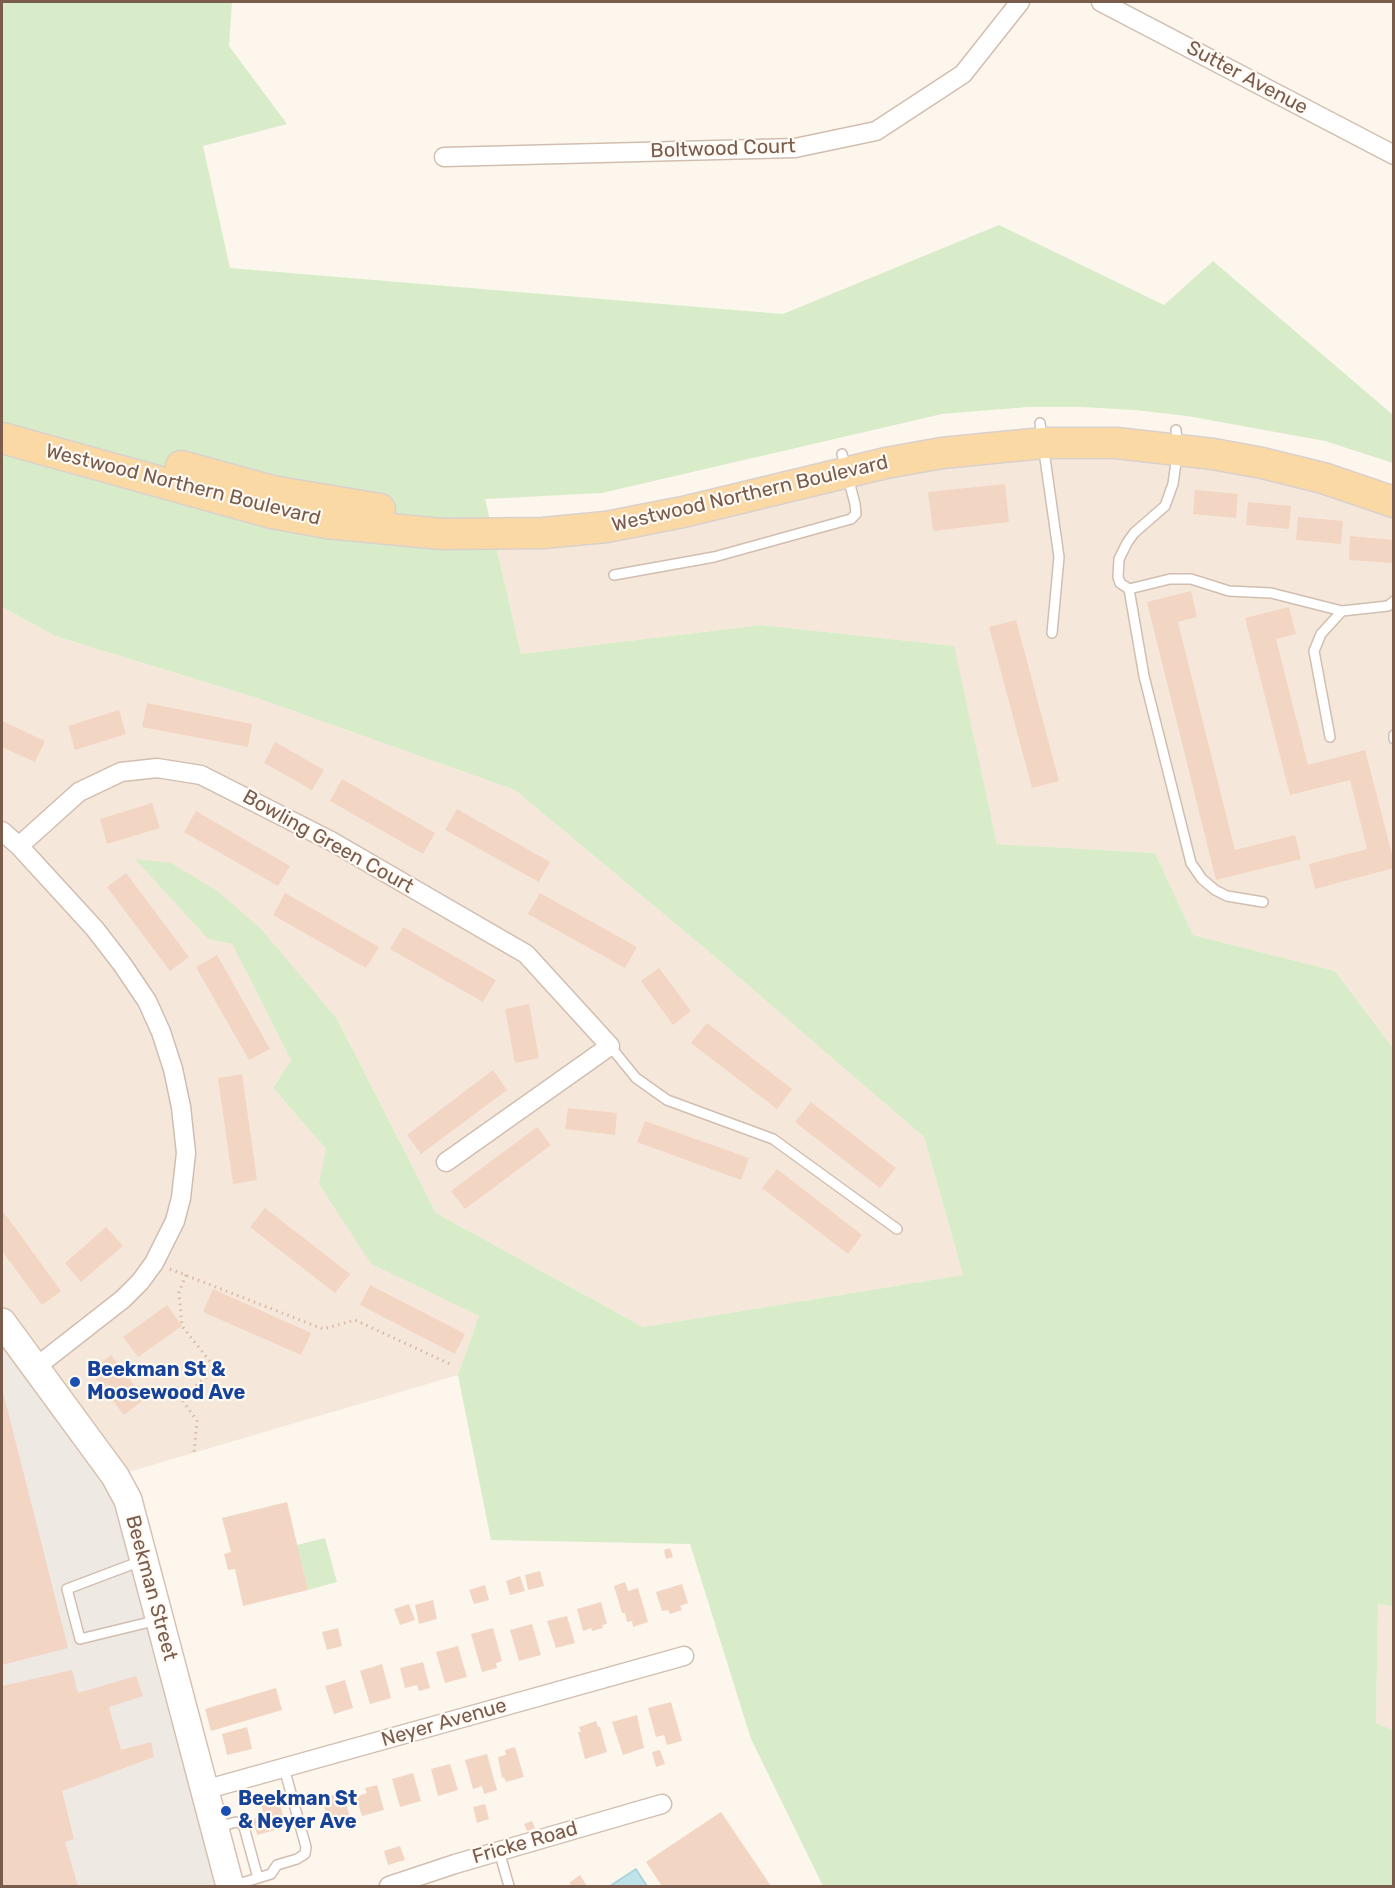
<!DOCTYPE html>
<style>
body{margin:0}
#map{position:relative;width:1395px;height:1888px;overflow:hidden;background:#fdf6ec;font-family:Rubik,sans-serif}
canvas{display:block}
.frame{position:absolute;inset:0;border:3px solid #7a5c4d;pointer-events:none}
</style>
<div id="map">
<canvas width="1395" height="1888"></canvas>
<div class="frame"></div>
</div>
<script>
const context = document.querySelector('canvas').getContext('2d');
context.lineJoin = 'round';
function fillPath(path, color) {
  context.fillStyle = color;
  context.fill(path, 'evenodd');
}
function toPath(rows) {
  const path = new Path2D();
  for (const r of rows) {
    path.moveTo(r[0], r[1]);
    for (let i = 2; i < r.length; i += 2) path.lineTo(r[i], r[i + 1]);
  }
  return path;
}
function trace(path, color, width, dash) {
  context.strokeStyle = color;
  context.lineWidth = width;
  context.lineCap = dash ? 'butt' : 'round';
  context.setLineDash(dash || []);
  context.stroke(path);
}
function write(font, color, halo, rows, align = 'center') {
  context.font = font + ' Rubik,sans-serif';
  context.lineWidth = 4.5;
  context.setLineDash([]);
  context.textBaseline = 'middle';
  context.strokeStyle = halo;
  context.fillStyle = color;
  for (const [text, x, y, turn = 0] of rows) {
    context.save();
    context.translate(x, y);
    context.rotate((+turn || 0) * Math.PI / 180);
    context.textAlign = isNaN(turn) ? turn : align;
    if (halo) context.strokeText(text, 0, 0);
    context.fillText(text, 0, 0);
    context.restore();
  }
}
fillPath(toPath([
 [1116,443,1393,502,1393,1048,1335,971,1193,935,1155,853,997,844,953,646,761,625,521,654,493,534,827,476],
 [2,607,55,636,257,698,515,790,714,956,924,1137,963,1275,643,1327,436,1213,337,1019,136,859,208,939,232,944,291,1060,273,1088,326,1149,320,1184,371,1264,479,1316,458,1375,115,1476,2,1322],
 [1378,1604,1393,1607,1393,1730,1376,1724]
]), '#f5e8da');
fillPath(toPath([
 [2,1322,115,1476,230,1886,2,1886]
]), '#efe9e4');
fillPath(toPath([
 [2,2,232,2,229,46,287,124,203,146,230,268,783,314,999,225,1164,305,1213,261,1393,415,1393,463,1325,441,1187,416,1135,410,1082,407,1028,407,942,414,602,493,485,499,521,654,761,625,954,646,997,844,1155,853,1193,935,1335,971,1393,1048,1394,1607,1378,1604,1376,1723,1393,1730,1393,1886,823,1886,751,1739,690,1544,491,1540,458,1375,479,1316,371,1264,319,1184,326,1149,273,1088,291,1060,232,944,208,939,135,859,171,863,217,891,261,929,337,1019,436,1213,643,1327,963,1275,924,1137,714,956,515,790,257,698,55,636,2,607],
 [325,1538,337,1582,308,1590,297,1545]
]), '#d8ecc9');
const water = toPath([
 [636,1869,647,1886,610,1886,636,1869]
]);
fillPath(water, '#bfe3e8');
trace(water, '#a5d3da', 1.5);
fillPath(toPath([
 [1005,484,1009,522,933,531,928,492],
 [1195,490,1238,494,1236,518,1193,514],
 [1248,502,1291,506,1289,529,1246,525],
 [1298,517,1343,521,1341,544,1296,540],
 [1350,536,1394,540,1392,563,1349,560],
 [1191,591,1197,617,1178,622,1235,850,1295,835,1301,859,1216,880,1147,602],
 [1289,607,1296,634,1276,639,1308,765,1365,750,1394,862,1394,868,1315,889,1309,864,1367,849,1350,780,1290,795,1245,618],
 [1016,620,1059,781,1032,788,989,627],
 [147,703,252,724,248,747,142,727],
 [119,710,126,734,75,750,68,726],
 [2,721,45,741,35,762,2,747],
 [275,742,324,770,312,790,264,763],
 [342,779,435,833,423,854,330,801],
 [152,803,160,828,107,844,100,819],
 [457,809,550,862,539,882,445,830],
 [196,811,290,866,278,886,184,832],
 [126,873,189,957,170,971,107,887],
 [285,893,379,947,366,968,273,915],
 [540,893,637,947,625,968,528,914],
 [403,927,496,980,483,1002,390,949],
 [217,955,270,1049,249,1060,196,967],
 [659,968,691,1011,673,1025,641,981],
 [529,1004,539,1058,515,1063,505,1009],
 [707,1023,792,1089,777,1109,691,1043],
 [493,1070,507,1090,421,1154,407,1135],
 [242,1074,257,1180,233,1184,218,1078],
 [811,1102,896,1168,880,1188,795,1122],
 [568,1108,617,1113,615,1135,565,1129],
 [645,1121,749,1158,741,1180,637,1142],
 [537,1127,551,1145,465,1209,451,1191],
 [777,1169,862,1235,848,1254,762,1188],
 [265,1208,350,1274,335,1293,250,1227],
 [2,1210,61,1291,42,1305,2,1251],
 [106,1227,123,1246,81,1282,65,1263],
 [370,1285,465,1334,455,1354,360,1305],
 [213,1289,311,1333,301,1355,203,1312],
 [167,1305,182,1326,138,1357,123,1337],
 [111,1355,145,1399,124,1415,90,1371],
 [2,1388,68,1648,2,1665],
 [287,1502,308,1590,243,1606,235,1569,228,1570,224,1554,231,1552,222,1518],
 [670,1548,673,1557,666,1559,664,1550],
 [540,1571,544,1586,528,1590,525,1575],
 [520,1576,525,1591,510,1595,506,1581],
 [625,1582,628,1591,638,1588,648,1622,633,1627,632,1621,627,1622,625,1613,622,1613,614,1586],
 [682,1584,688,1603,680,1606,682,1610,670,1614,668,1610,662,1611,656,1592],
 [485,1585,489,1600,474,1604,469,1590],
 [433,1600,437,1619,419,1624,415,1605],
 [601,1602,607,1624,602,1625,603,1628,592,1631,591,1628,583,1631,577,1609],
 [409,1604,415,1620,400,1625,394,1609],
 [567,1616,575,1643,556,1648,547,1621],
 [532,1624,541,1655,519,1661,510,1630],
 [338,1628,342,1646,327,1650,322,1632],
 [493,1628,502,1661,496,1663,497,1668,482,1672,471,1634],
 [458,1646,467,1677,445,1683,436,1652],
 [423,1662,430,1688,419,1691,417,1685,405,1688,400,1668],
 [382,1664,391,1698,370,1704,360,1671],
 [72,1670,78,1693,136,1676,143,1696,109,1707,121,1750,151,1742,154,1757,62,1791,74,1839,65,1842,78,1886,2,1886,2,1686],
 [345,1680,353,1708,334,1714,325,1686],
 [276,1688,282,1710,211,1731,205,1709],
 [671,1702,682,1741,667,1745,664,1735,656,1737,648,1708],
 [637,1715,644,1748,623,1755,612,1722],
 [596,1721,598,1727,600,1727,607,1752,585,1759,578,1732,581,1732,579,1727],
 [247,1727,252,1749,227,1755,222,1734],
 [515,1747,524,1777,506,1782,504,1777,502,1778,498,1757,506,1755,505,1750],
 [660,1750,665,1764,656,1767,652,1752],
 [487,1754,497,1790,484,1794,482,1786,473,1789,465,1760],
 [450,1764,458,1790,438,1796,431,1769],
 [413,1773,421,1801,400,1807,392,1779],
 [377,1785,384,1810,362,1816,356,1797,367,1793,365,1788],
 [343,1792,351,1821,330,1827,323,1802,327,1801,326,1797],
 [279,1799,286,1827,257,1835,253,1819,264,1816,261,1804],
 [485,1804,489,1819,477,1823,473,1807],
 [721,1812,771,1886,662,1886,646,1862],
 [532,1821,535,1828,527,1831,524,1824],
 [400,1846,405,1860,388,1865,384,1851],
 [580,1875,587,1886,572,1886,569,1883]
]), '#f3d5c3');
const lane = toPath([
 [1040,423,1059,557,1052,633],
 [1176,430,1178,448,1173,484,1165,506,1134,533,1127,543,1119,559,1118,577,1120,583,1129,589,1170,579,1191,579,1229,591,1271,593,1342,611,1388,606,1394,601],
 [614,575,714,557,851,519,856,514,855,504,842,454],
 [1129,589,1144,676,1191,863,1202,879,1215,890,1227,896,1263,902],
 [1394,735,1394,739],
 [1330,737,1314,651,1321,634,1342,611],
 [610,1046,636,1078,667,1100,773,1139,897,1229],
 [141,1561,67,1589,80,1639,158,1620],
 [218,1827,236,1822,240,1823,244,1827,258,1878],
 [499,1851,509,1886],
 [232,1886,271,1874,277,1865,297,1859,305,1854,306,1847,284,1768]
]);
const street = toPath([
 [1101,2,1394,155],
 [444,157,795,148,876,131,963,74,1020,2],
 [2,831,19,846,95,929,122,964,147,1001,161,1032,173,1069,181,1107,186,1153,181,1198,175,1221,154,1263,140,1282,123,1299,36,1367],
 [19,846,79,792,121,772,157,768,201,775,331,841,526,954,610,1046,446,1162],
 [204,1790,684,1656],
 [389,1886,455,1864,662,1804]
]);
const secondary = toPath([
 [2,1322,115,1476,128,1500,230,1886]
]);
const primary = toPath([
 [2,438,272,513,327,523,442,534,543,533,606,527,683,512,886,463,942,453,1043,443,1116,443,1213,454,1262,463,1323,478,1394,502],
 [181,466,272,491,380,509]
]);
trace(lane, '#d1beb0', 12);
trace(street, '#d1beb0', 21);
trace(secondary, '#d6c0b0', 30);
trace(primary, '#dad1cd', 33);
trace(toPath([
 [170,1269,323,1329,355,1320,452,1365],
 [186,1275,179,1292,182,1326,216,1369,181,1398,197,1421,194,1452]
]), '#d9b8a5', 3, [1.5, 4.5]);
trace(lane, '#fff', 9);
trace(street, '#fff', 18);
trace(secondary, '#fff', 27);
trace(primary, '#fbd9a5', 30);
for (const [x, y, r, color] of [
 [75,1382,6,"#1a4fb4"],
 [226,1811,6,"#1a4fb4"]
]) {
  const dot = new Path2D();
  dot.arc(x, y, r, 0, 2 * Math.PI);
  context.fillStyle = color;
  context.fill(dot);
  trace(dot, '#fffaf3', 2);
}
write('20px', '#7a5c4d', '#fffaf3', [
 ["Sutter Avenue",1247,78,28],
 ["Boltwood Court",723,149,-2],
 ["Westwood Northern Boulevard",183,485,14],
 ["Westwood Northern Boulevard",750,494,-13],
 ["Bowling Green Court",328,842,29],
 ["Beekman Street",151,1588,75],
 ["Neyer Avenue",444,1723,-16],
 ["Fricke Road",525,1843,-16]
]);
write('bold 20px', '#164399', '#fffaf3', [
 ["Beekman St &",87,1370],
 ["Moosewood Ave",87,1393],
 ["Beekman St",238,1799],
 ["& Neyer Ave",238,1822]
], 'left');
</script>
